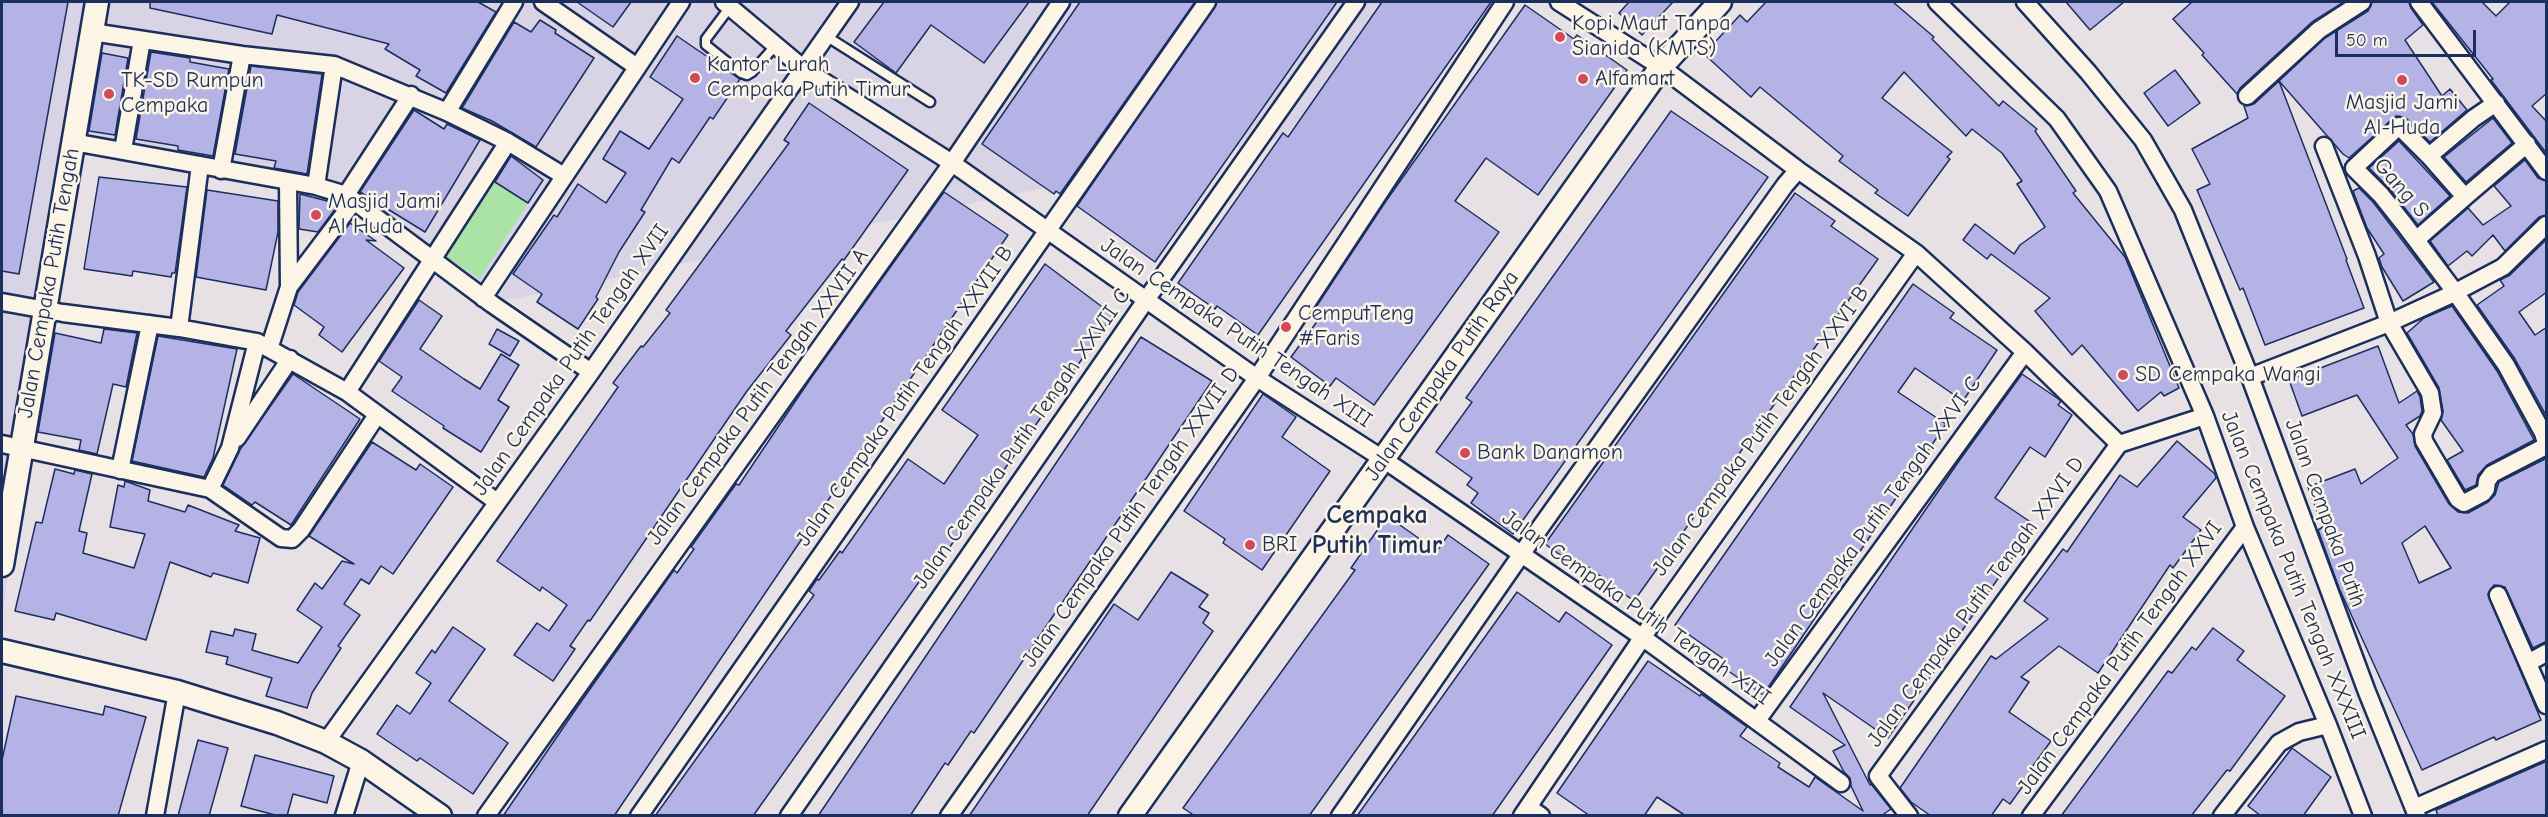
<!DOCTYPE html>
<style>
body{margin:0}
#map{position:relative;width:2548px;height:817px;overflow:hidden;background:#e7e1e5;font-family:"Comic Neue",sans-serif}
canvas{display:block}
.frame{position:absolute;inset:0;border:3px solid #1b2f5e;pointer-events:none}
.scale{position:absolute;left:2335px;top:30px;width:141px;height:27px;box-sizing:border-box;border:3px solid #1b2f5e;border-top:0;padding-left:8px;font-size:18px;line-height:21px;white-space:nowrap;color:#1b2f5e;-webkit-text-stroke:4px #fcf5e5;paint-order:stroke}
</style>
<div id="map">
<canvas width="2548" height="817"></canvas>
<div class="frame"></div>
<div class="scale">50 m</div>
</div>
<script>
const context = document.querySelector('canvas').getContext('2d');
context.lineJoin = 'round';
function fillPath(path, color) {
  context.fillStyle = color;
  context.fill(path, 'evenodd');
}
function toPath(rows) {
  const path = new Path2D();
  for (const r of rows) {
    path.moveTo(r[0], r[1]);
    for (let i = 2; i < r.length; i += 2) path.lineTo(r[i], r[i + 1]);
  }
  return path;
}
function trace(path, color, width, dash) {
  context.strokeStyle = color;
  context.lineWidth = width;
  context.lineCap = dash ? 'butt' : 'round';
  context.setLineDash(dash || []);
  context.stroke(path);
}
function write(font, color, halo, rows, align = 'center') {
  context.font = font + ' "Comic Neue",sans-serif';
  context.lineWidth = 5;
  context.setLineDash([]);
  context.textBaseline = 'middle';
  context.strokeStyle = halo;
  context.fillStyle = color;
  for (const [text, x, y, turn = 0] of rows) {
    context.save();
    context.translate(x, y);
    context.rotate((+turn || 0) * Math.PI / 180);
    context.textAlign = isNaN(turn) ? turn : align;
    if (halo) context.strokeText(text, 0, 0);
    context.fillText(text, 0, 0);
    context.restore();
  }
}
fillPath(toPath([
 [2,2,1403,2,1283,138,479,306,344,197,68,148,2,616]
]), '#d8d3e5');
fillPath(toPath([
 [492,180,528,203,480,279,443,255]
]), '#abe3a7');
const building = toPath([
 [2,2,68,2,19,274,2,271,2,2],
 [150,2,478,2,496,12,446,93,416,76,420,70,385,49,389,44,277,15,272,34,150,8,150,2],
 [577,2,631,2,613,27,577,2],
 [884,2,1029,2,984,63,931,25,896,73,854,42,884,2],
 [1080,2,1195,2,1060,194,1056,191,1054,194,982,144,1080,2],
 [1217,2,1337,2,1155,262,1077,206,1217,2],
 [1382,2,1491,2,1258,335,1217,306,1215,309,1178,283,1283,133,1288,137,1382,2],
 [1629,2,1673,2,1642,35,1619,13,1629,2],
 [1766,2,1893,2,1934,37,1932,39,1999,106,2003,101,2037,129,2035,131,2076,191,2073,193,2125,257,2179,388,2164,396,2161,392,2138,411,2082,345,2072,355,2035,311,2050,298,1991,254,1987,259,1963,240,1975,224,2014,254,2020,245,2045,227,2017,184,2022,181,2002,153,1972,129,1966,136,1904,72,1882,98,1952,152,1947,157,1950,159,1908,216,1875,193,1878,190,1839,161,1843,156,1760,87,1751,97,1704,54,1740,15,1747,22,1766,2],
 [2066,2,2124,2,2090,30,2066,2],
 [2192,2,2344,2,2312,22,2240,88,2237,94,2202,55,2204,53,2173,19,2192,2],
 [2372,2,2409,2,2411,8,2423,25,2405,40,2442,96,2450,89,2467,110,2430,142,2406,118,2396,116,2349,158,2343,154,2279,81,2325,38,2368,11,2372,2],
 [2432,2,2482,2,2496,16,2510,2,2547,2,2547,93,2532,106,2547,122,2547,154,2491,80,2493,79,2432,2],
 [1525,5,1574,39,1577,35,1627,70,1538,195,1486,158,1455,201,1499,232,1374,405,1336,378,1330,386,1291,357,1324,312,1316,307,1386,201,1525,5],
 [540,20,556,30,555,33,594,58,536,147,492,121,462,108,514,22,531,32,540,20],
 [677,36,740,79,713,119,710,117,679,163,672,158,641,210,645,212,619,252,596,297,598,299,578,329,537,302,542,294,513,274,554,215,557,217,578,184,606,203,626,173,603,159,620,131,649,149,683,99,650,77,677,36],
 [151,52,190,58,190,62,229,69,213,156,178,150,178,146,136,139,151,52],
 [102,53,128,58,115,135,89,131,102,53],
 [251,66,322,74,307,174,274,168,276,161,235,154,251,66],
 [2175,70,2200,103,2168,126,2144,93,2175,70],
 [2279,81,2347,259,2346,260,2364,308,2265,345,2243,288,2240,290,2197,190,2210,184,2192,149,2248,118,2244,106,2254,104,2279,81],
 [809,103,908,170,844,260,842,259,786,331,791,335,747,391,590,621,588,620,570,646,575,649,553,681,514,655,537,623,549,631,567,605,542,587,540,591,497,561,618,387,613,383,641,346,643,347,670,313,666,310,789,143,784,140,809,103],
 [414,110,444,129,447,124,480,140,425,232,360,192,414,110],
 [1671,111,1768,177,1513,534,1471,503,1478,493,1467,485,1472,478,1436,452,1472,402,1466,398,1671,111],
 [2493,118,2512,143,2466,182,2444,157,2493,118],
 [2399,141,2450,196,2418,225,2389,188,2369,168,2399,141],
 [511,156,543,180,528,203,495,182,511,156],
 [2525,160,2538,178,2547,181,2547,215,2539,217,2505,251,2493,235,2472,256,2467,251,2448,266,2430,241,2468,208,2483,225,2511,206,2494,186,2525,160],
 [99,177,187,187,175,273,172,273,171,277,133,271,132,276,84,269,99,177],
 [2359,188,2373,202,2434,282,2403,301,2382,267,2379,258,2384,254,2367,228,2353,191,2359,188],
 [207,190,278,201,278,232,266,290,196,277,207,190],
 [944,192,1008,235,614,816,503,816,578,706,674,570,677,573,694,549,691,547,736,484,739,485,811,378,944,192],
 [1795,193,1835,221,1831,226,1878,259,1634,601,1588,567,1584,572,1545,544,1795,193],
 [300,194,339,204,318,232,299,229,300,194],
 [350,223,376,241,366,240,404,268,342,352,319,335,324,327,294,305,298,292,350,223],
 [2547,239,2547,292,2519,312,2535,335,2547,327,2547,417,2515,359,2477,305,2504,286,2500,280,2510,275,2547,239],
 [1045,264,1113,315,947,551,943,548,753,816,655,816,814,595,809,591,817,579,819,580,840,551,842,553,908,459,944,484,966,452,978,435,942,410,1045,264],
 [1913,284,1954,313,1950,318,1997,350,1963,401,1915,368,1898,392,1946,424,1763,695,1721,666,1725,660,1675,625,1913,284],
 [419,300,442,316,420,349,464,379,480,389,501,354,519,365,498,400,509,407,481,452,443,428,444,426,392,391,402,377,379,361,419,300],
 [2452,306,2497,371,2534,440,2487,465,2478,475,2476,485,2465,490,2447,460,2463,451,2441,420,2443,411,2439,388,2407,333,2424,318,2452,306],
 [104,329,137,333,126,387,113,384,97,454,79,450,81,440,38,432,55,333,101,343,104,329],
 [497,329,519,341,510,356,489,344,497,329],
 [158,336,237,349,213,458,204,477,132,461,158,336],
 [1141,337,1212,381,974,733,971,731,948,765,945,763,910,816,818,816,1141,337],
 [2378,346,2399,403,2417,391,2420,397,2422,411,2420,416,2406,425,2413,434,2415,446,2449,504,2458,512,2468,513,2488,502,2495,495,2499,482,2547,458,2547,641,2533,648,2505,587,2494,585,2488,594,2541,720,2496,740,2494,737,2422,770,2339,588,2318,530,2323,527,2308,487,2355,469,2361,484,2398,458,2357,395,2302,416,2289,380,2378,346],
 [2425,526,2451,568,2419,583,2402,543,2425,526],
 [293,374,360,419,291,525,255,502,252,505,223,485,241,448,293,374],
 [2022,374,2057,398,2061,401,2058,405,2072,415,2045,457,2030,447,1995,498,2035,525,1888,738,1823,693,1870,785,1871,784,1891,809,1881,816,1686,816,1657,797,1644,816,1590,816,1557,793,1648,661,1700,696,1701,694,1747,727,1740,736,1780,763,1778,767,1809,787,1815,777,1863,811,1851,786,1850,778,1844,772,1833,751,1845,745,1790,707,1959,461,2022,374],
 [1263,394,1296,417,1282,437,1330,471,1262,570,1223,543,1225,539,1184,511,1263,394],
 [2177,441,2215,474,2216,478,2183,517,2201,530,2173,568,2170,565,2098,673,2059,646,2021,677,2029,682,2009,712,2051,741,2030,770,2033,772,2010,804,2003,799,1991,816,1931,816,1911,802,1900,788,1991,656,1996,659,2048,619,2024,601,2040,580,2063,549,2067,552,2120,475,2137,487,2177,441],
 [372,442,416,470,420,464,453,487,393,574,381,566,369,584,361,579,344,604,360,615,338,646,341,648,312,693,307,708,266,696,272,678,226,664,228,657,206,652,211,631,233,636,235,629,256,634,252,650,298,663,322,627,297,610,315,583,322,589,342,561,354,564,309,536,372,442],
 [55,469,74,474,75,470,92,474,79,531,87,533,83,553,134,568,145,534,110,527,118,485,124,487,125,481,150,490,148,501,185,512,188,505,239,525,235,531,260,538,248,583,213,573,211,577,170,562,146,640,56,613,54,620,15,611,36,522,42,523,55,469],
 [1387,516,1437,551,1448,535,1489,564,1309,816,1195,816,1183,808,1355,570,1351,568,1387,516],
 [1171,572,1208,595,1199,607,1209,613,1203,623,1213,631,1087,816,969,816,1114,604,1138,620,1171,572],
 [1517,592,1559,622,1566,612,1612,645,1492,816,1357,816,1517,592],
 [453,627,485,649,449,701,508,743,473,794,420,758,417,761,377,734,397,705,410,714,431,683,416,673,432,650,435,653,453,627],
 [2213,628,2244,651,2237,660,2285,696,2230,771,2227,770,2191,816,2061,816,2168,671,2172,673,2192,647,2196,650,2213,628],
 [16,696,103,715,105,706,146,717,118,816,2,816,2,760,16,696],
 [198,740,228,748,209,816,178,816,198,740],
 [2292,748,2331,777,2303,816,2261,816,2248,806,2292,748],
 [255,755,334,776,327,803,293,794,287,816,279,816,241,806,255,755],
 [2547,761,2547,816,2438,816,2436,810,2547,761]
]);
fillPath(building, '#b5b3e5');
trace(building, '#1b2f5e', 1.5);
const lane = toPath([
 [730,7,706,39,706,45,741,73,747,75,752,72,776,45],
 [826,36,930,102]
]);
const street = toPath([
 [543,2,637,67],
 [724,2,804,69,952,163,1257,378,1383,459,1642,637,1841,783],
 [1559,2,1661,67,1798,170,1916,253,2025,352,2119,444,2205,416],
 [1937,2,2057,119,2108,191,2205,416,2245,527,2328,725,2363,816],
 [2025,2,2088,72,2143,140,2183,210,2250,377,2367,692,2417,816],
 [2419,2,2546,171],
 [92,32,242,55,334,65,447,112,508,142,564,176],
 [2247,96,2319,30,2362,2],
 [2496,103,2474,118,2429,156,2465,197,2527,144],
 [447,112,514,2],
 [73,142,316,186,346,195,492,304,591,372],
 [2324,146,2367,256,2389,323,2430,393,2433,413,2423,434,2424,441,2458,499,2464,503,2483,493,2486,489,2487,481,2492,474,2546,446],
 [123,150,142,40],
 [2429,156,2399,126,2354,168,2381,195,2404,224,2455,292,2506,365,2543,433,2546,443],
 [221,170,242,55],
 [288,183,289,287],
 [316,186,334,65],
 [346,195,411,95],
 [2416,240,2465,197],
 [483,298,681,2],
 [2,302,63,313,179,328,257,342,347,392,497,502],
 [179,328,200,165],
 [269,349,289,287,354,201],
 [2250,377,2389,323,2450,295,2503,267,2546,225],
 [347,392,508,142],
 [237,438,290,359],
 [2,444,210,489,281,538,292,539,301,530,377,415],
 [120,470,150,324],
 [210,489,230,448,257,342],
 [2498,595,2546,705],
 [2528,663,2546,653],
 [1758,719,2025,352],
 [326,742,591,372,850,2],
 [1528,807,1541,816],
 [2414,808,2546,750],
 [155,816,177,692],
 [344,816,361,761],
 [486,816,952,163,1061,2],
 [639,816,1207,2],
 [789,816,1146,300,1356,2],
 [949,816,1257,378,1505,2],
 [1340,816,1532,539,1785,185,1798,170],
 [1522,816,1653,622,1916,253],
 [1909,816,1878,776,2119,444],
 [2031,816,2245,527],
 [2222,816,2279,743,2299,732,2328,725]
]);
const secondary = toPath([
 [2,565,97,2],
 [2,651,177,692,277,723,326,742,361,761,440,816],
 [1130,816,1661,67,1720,2]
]);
trace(lane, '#1b2f5e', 13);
trace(street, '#1b2f5e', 21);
trace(secondary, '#1b2f5e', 27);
trace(lane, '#fcf5e5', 8);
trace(street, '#fcf5e5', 16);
trace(secondary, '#fcf5e5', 22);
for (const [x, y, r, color] of [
 [1560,37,6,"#d1495b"],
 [695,78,6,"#d1495b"],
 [1583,79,6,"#d1495b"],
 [2402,80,6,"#d1495b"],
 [109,94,6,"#d1495b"],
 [316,215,6,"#d1495b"],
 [1286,327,6,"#d1495b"],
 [2123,375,6,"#d1495b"],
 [1465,453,6,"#d1495b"],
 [1250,545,6,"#d1495b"]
]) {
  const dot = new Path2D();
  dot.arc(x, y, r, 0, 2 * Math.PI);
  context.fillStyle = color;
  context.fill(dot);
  trace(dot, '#fcf5e5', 2);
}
write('22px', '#1b2f5e', '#fcf5e5', [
 ["Kopi Maut Tanpa",1572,24],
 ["Sianida (KMTS)",1572,49],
 ["Kantor Lurah",707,65],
 ["Cempaka Putih Timur",707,90],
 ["Alfamart",1595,79],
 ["TK-SD Rumpun",121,81],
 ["Cempaka",121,106],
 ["Masjid Jami",2402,103,"center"],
 ["Al-Huda",2402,128,"center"],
 ["Masjid Jami",328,202],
 ["Al Huda",328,227],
 ["CemputTeng",1298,314],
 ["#Faris",1298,339],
 ["SD Cempaka Wangi",2135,375],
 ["Bank Danamon",1477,453],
 ["BRI",1262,545]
], 'left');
write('22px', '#1b2f5e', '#fcf5e5', [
 ["Gang S",2401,188,49],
 ["Jalan Cempaka Putih Tengah",49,283,-80],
 ["Jalan Cempaka Putih Tengah XIII",1236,333,34],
 ["Jalan Cempaka Putih Tengah XVII",571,360,-55],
 ["Jalan Cempaka Putih Raya",1442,376,-55],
 ["Jalan Cempaka Putih Tengah XXVII B",905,396,-55],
 ["Jalan Cempaka Putih Tengah XXVII A",758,397,-54],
 ["Jalan Cempaka Putih Tengah XXVI B",1761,431,-54],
 ["Jalan Cempaka Putih Tengah XXVII C",1022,439,-55],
 ["Jalan Cempaka Putih",2325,513,70],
 ["Jalan Cempaka Putih Tengah XXVII D",1131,517,-55],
 ["Jalan Cempaka Putih Tengah XXVI C",1873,522,-54],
 ["Jalan Cempaka Putih Tengah XXXIII",2293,575,68],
 ["Jalan Cempaka Putih Tengah XXVI D",1976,602,-54],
 ["Jalan Cempaka Putih Tengah XIII",1636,608,35],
 ["Jalan Cempaka Putih Tengah XXVI",2120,658,-54]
]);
write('bold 26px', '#1b2f5e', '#fcf5e5', [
 ["Cempaka",1377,516],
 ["Putih Timur",1377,546]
]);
</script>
